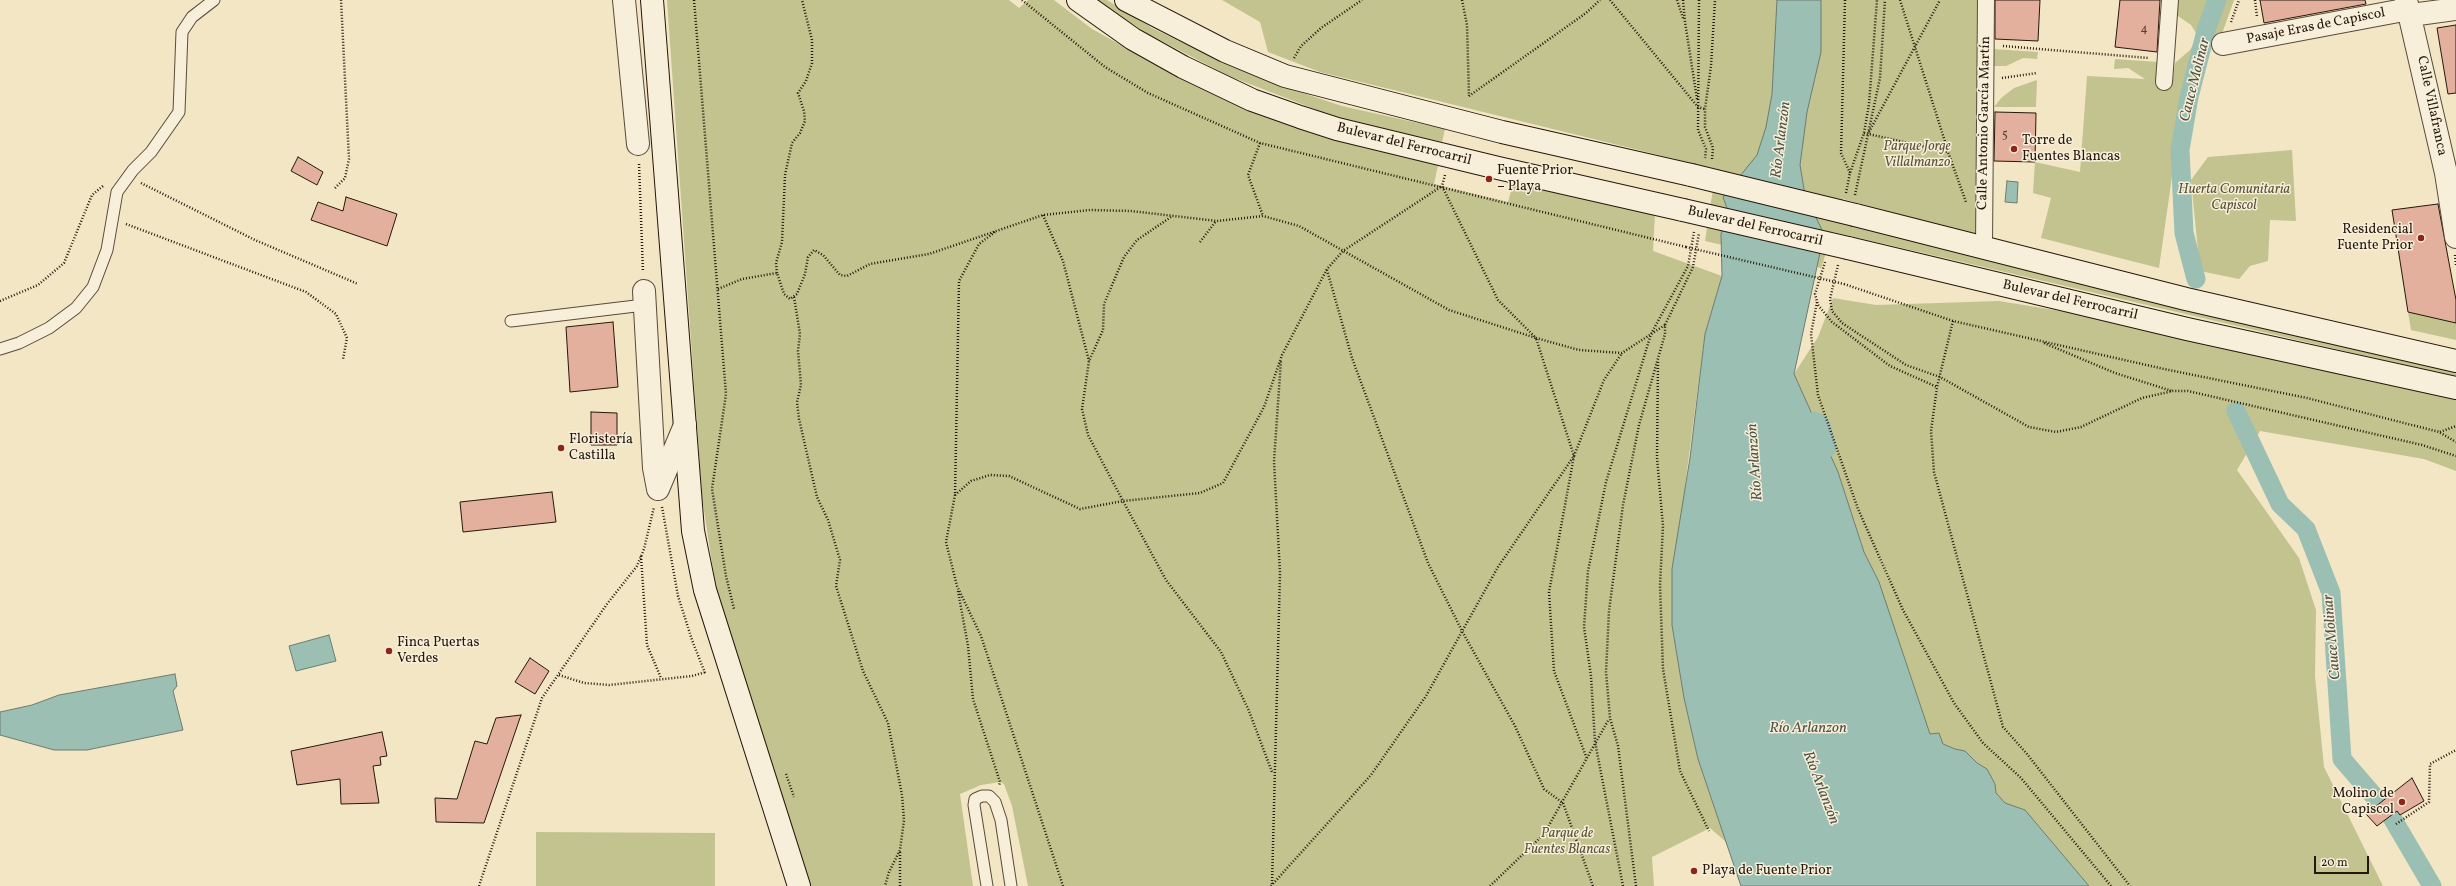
<!DOCTYPE html>
<meta charset="utf-8">
<style>
body{margin:0}
#map{position:relative;width:2456px;height:886px;overflow:hidden;background:#f3e6c5;font-family:Vollkorn,serif}
canvas{display:block}
.scale{position:absolute;left:2314px;top:856px;width:55px;height:18px;box-sizing:border-box;border:2px solid #26170c;border-top:0;padding-left:5px;font-size:12px;line-height:14px;white-space:nowrap;color:#26170c;-webkit-text-stroke:3px #f7efd9;paint-order:stroke}
</style>
<div id="map">
<canvas width="2456" height="886"></canvas>
<div class="scale">20 m</div>
</div>
<script>
const context = document.querySelector('canvas').getContext('2d');
context.lineJoin = 'round';
function fillPath(path, color) {
  context.fillStyle = color;
  context.fill(path, 'evenodd');
}
function toPath(rows) {
  const path = new Path2D();
  for (const r of rows) {
    path.moveTo(r[0], r[1]);
    for (let i = 2; i < r.length; i += 2) path.lineTo(r[i], r[i + 1]);
  }
  return path;
}
function trace(path, color, width, dash) {
  context.strokeStyle = color;
  context.lineWidth = width;
  context.lineCap = dash ? 'butt' : 'round';
  context.setLineDash(dash || []);
  context.stroke(path);
}
function write(font, color, halo, rows, align = 'center') {
  context.font = font + ' Vollkorn,serif';
  context.lineWidth = 3;
  context.setLineDash([]);
  context.textBaseline = 'middle';
  context.strokeStyle = halo;
  context.fillStyle = color;
  for (const [text, x, y, turn = 0] of rows) {
    context.save();
    context.translate(x, y);
    context.rotate((+turn || 0) * Math.PI / 180);
    context.textAlign = isNaN(turn) ? turn : align;
    if (halo) context.strokeText(text, 0, 0);
    context.fillText(text, 0, 0);
    context.restore();
  }
}
fillPath(toPath([
 [667,0,1009,0,1019,8,1028,0,1054,0,1092,29,1182,79,1269,118,1362,147,1438,165,1434,184,1508,202,1514,180,1655,214,1653,251,1722,276,1705,334,1686,478,1672,625,1684,698,1698,759,1726,842,1710,828,1652,857,1654,886,1028,886,1012,806,1004,784,1000,782,981,785,960,794,973,886,810,886,721,612,713,570,702,497],
 [1096,0,1107,0,1152,28,1191,47,1282,86,1342,106,1445,129,1442,142,1338,118,1229,76,1148,34],
 [1222,0,1981,0,1976,235,1843,199,1837,219,2117,293,2456,373,2456,377,1833,232,1821,268,1705,241,1716,169,1320,72,1268,52,1260,22],
 [2175,0,2209,0,2185,85,2159,268,2041,238,2051,198,2033,193,2035,162,2080,172,2087,76,2145,79,2128,68,2114,69,2115,59,2158,62,2156,81,2172,83,2175,63,2190,50,2194,43,2196,33,2191,25,2175,14],
 [2223,0,2234,0,2219,42,2210,40],
 [1993,49,2038,52,2037,59,2023,58,2006,66,1992,66],
 [2037,80,2036,107,1994,107,2001,98,2014,88],
 [2292,150,2296,221,2270,220,2268,261,2250,266,2239,279,2200,271,2191,180,2208,157],
 [1833,298,1876,305,1999,301,2079,314,2456,400,2456,471,2424,459,2260,431,2237,470,2299,558,2316,610,2315,676,2324,767,2383,886,2089,886,2025,810,2005,803,1996,793,1995,784,1987,769,1977,763,1965,751,1955,749,1943,744,1930,734,1879,582,1864,552,1838,472,1827,448,1821,425,1815,421,1794,374,1818,337],
 [2408,312,2456,323,2456,340,2411,330],
 [536,832,715,833,715,886,536,886]
]), '#c3c38f');
const water = toPath([
 [1777,0,1821,0,1821,52,1807,112,1800,165,1805,195,1824,234,1794,374,1838,472,1864,552,1879,582,1930,734,1939,733,1943,744,1955,749,1965,751,1977,763,1987,769,1995,784,1996,793,2005,803,2025,810,2089,886,1741,886,1726,842,1698,759,1684,698,1672,625,1672,569,1690,458,1705,334,1722,276,1721,234,1728,211,1723,197,1757,155,1766,127,1772,94,1777,0],
 [2007,181,2018,182,2017,203,2005,202,2007,181],
 [329,635,336,661,296,671,289,646,329,635],
 [175,674,177,686,173,691,183,730,87,750,54,750,0,735,0,712,32,705,59,695,175,674]
]);
fillPath(water, '#9bc0b3');
trace(water, '#6c7c70', 1);
trace(toPath([
 [2196,279,2184,233,2180,150,2189,97,2207,27,2217,0],
 [2236,411,2280,504,2306,529,2331,593,2342,759,2380,803],
 [1815,421,1821,425,1827,448],
 [2391,816,2432,886]
]), '#9bc0b3', 19);
const building = toPath([
 [1995,0,2040,0,2038,41,1995,39,1995,0],
 [2120,0,2160,0,2157,52,2115,47,2120,0],
 [2260,0,2365,0,2366,4,2264,23,2260,0],
 [2456,25,2456,93,2448,94,2437,28,2456,25],
 [1995,112,2036,113,2035,162,1994,161,1995,112],
 [298,157,323,172,317,185,291,171,298,157],
 [346,197,397,214,387,246,311,220,318,202,343,211,346,197],
 [2438,204,2456,300,2456,323,2408,312,2392,210,2438,204],
 [613,322,618,387,570,392,566,327,613,322],
 [591,412,617,413,617,445,591,445,591,412],
 [552,492,556,522,463,532,460,502,552,492],
 [530,658,549,671,535,694,515,682,530,658],
 [521,715,484,823,436,822,435,798,457,799,475,741,487,744,496,718,521,715],
 [382,732,387,756,380,757,381,765,373,766,379,803,341,804,340,779,297,785,291,751,382,732],
 [2412,778,2424,801,2400,815,2397,811,2377,826,2366,814,2412,778]
]);
fillPath(building, '#e2b09c');
trace(building, '#26170c', 1);
const service = toPath([
 [511,321,644,305],
 [0,349,19,343,49,328,76,308,93,287,107,250,117,192,133,170,151,152,179,112,182,32,192,17,214,0],
 [987,886,974,805,975,799,982,796,989,796,995,802,1001,820,1011,886]
]);
const pedestrian = toPath([
 [2164,82,2170,0],
 [1984,246,1986,0]
]);
const minor = toPath([
 [624,0,638,144],
 [2406,0,2446,173,2456,237],
 [2411,15,2456,9],
 [2223,44,2409,9],
 [644,291,654,468,658,489],
 [658,489,685,425]
]);
const secondary = toPath([
 [652,0,693,531,705,590,799,886],
 [1078,0,1133,39,1183,67,1252,100,1300,117,1337,129,1498,168,1683,210],
 [1126,0,1225,51,1285,76,1502,132,1691,175],
 [1855,215,2186,299,2456,361],
 [1848,248,2187,329,2456,388]
]);
trace(service, '#594b3a', 13);
trace(pedestrian, '#594b3a', 18);
trace(minor, '#594b3a', 24);
trace(secondary, '#26170c', 24);
trace(toPath([
 [694,0,726,394,712,489,726,576,734,609],
 [1022,0,1105,67,1148,93,1260,143,1686,247],
 [1462,0,1467,25,1469,96],
 [1610,0,1698,107,1705,109],
 [1677,0,1683,18],
 [1683,0,1685,22,1697,99],
 [1699,0,1698,130,1706,149,1705,158],
 [1845,0,1841,153,1850,173],
 [1900,0,1948,151],
 [2255,0,2257,17],
 [2231,22,2239,0],
 [2003,46,2149,58],
 [1294,58,1301,46,1321,28,1362,0],
 [2002,78,2037,73],
 [1469,96,1586,13,1600,0],
 [1869,132,1940,0],
 [1864,133,1948,152,1966,202],
 [1260,143,1248,175,1263,216],
 [1712,159,1713,148,1705,127,1705,109,1711,66,1715,0],
 [639,164,643,272],
 [1445,175,1442,186,1498,300,1536,338,1579,350,1622,353,1665,325],
 [141,183,255,240,358,284],
 [335,188,345,178,349,159,341,0],
 [1846,193,1850,173,1864,133,1869,104,1877,0],
 [1855,195,1880,78,1885,0],
 [1043,215,1063,261,1089,361],
 [1171,217,1137,240,1124,257,1104,304,1103,330,1089,361,1082,409,1088,435,1123,501,1200,493,1223,483,1264,407,1282,355,1327,269,1343,251,1442,186],
 [126,224,306,292,336,314,347,338,343,359],
 [995,232,979,244,959,281,955,495,946,542,957,586,981,636,1063,886],
 [1200,242,1216,221],
 [2455,255,2456,265],
 [1825,262,1815,294,1818,305,1832,322,1890,366,1937,387],
 [1838,265,1830,299,1832,311,1842,323,1906,365,1940,377,2029,427,2056,432,2081,427,2142,398,2173,391,2188,391,2422,445,2456,456],
 [1327,270,1352,358,1428,563,1462,631,1515,726,1544,789,1563,803,1593,886],
 [777,273,776,263,782,242,785,175,792,143,800,133,805,121,804,111,798,93,806,81,812,63,812,40,802,0],
 [1844,284,1953,321,2164,369,2307,398,2439,432,2456,442],
 [718,289,742,279,777,273,784,294,790,299,797,294,805,274,808,257,814,250,823,255,840,275,847,276,870,264,929,254,1043,215,1090,210,1131,211,1217,221,1263,216,1299,226,1449,310,1536,338,1574,456,1549,592,1554,671,1587,759],
 [794,297,800,334,798,351,801,385,797,402,799,419,817,497,828,520,840,560,836,586,863,671,888,723,902,795,904,820,900,850,889,872,885,886],
 [0,301,38,285,64,263,92,195,103,186],
 [1817,302,1811,334,1818,395,1858,509,1903,610,1954,703,1983,743,2021,778,2111,886],
 [1953,321,1937,387,1931,431,1934,472,2003,727,2027,754,2130,886],
 [2044,343,2115,373,2172,391],
 [1658,362,1657,458,1663,526,1660,585,1663,669,1680,771,1709,831],
 [2440,432,2456,426],
 [955,495,971,481,990,475,1009,476,1080,509,1123,501,1166,580,1221,652,1249,711,1272,772],
 [662,507,678,596,692,640,705,673],
 [641,556,647,645,661,678],
 [958,591,968,646,973,699,1000,782,999,786],
 [559,675,584,683,609,685,692,676,706,672],
 [786,774,794,797],
 [2396,824,2429,802,2430,764,2456,750],
 [900,852,900,886],
 [1272,884,1280,573,1274,461,1281,360],
 [479,886,542,698,607,604,637,566,644,549,654,507],
 [1271,886,1371,775,1426,696,1498,567,1574,456,1604,380,1622,353],
 [1490,886,1544,834,1609,719],
 [1623,886,1595,742,1591,676,1584,627,1588,571,1606,482,1651,334,1688,266,1694,232],
 [1636,886,1618,746,1610,718,1606,672,1609,611,1623,505,1639,425,1665,334,1665,325,1693,267,1699,233]
]), '#26170c', 2.5, [1, 2]);
trace(service, '#f7efd9', 11);
trace(pedestrian, '#f7efd9', 16);
trace(minor, '#f7efd9', 22);
trace(secondary, '#f7efd9', 22);
const secondaryBridge = toPath([
 [1691,175,1855,215],
 [1683,210,1848,248]
]);
trace(secondaryBridge, '#26170c', 24, []);
trace(toPath([
 [1686,247,1844,284]
]), '#26170c', 2.5, [1, 2]);
trace(secondaryBridge, '#f7efd9', 22);
for (const [x, y, r, color] of [
 [2014,149,4,"#8f2418"],
 [1489,179,4,"#8f2418"],
 [2421,238,4,"#8f2418"],
 [561,448,4,"#8f2418"],
 [389,651,4,"#8f2418"],
 [2402,802,4,"#8f2418"],
 [1694,871,4,"#8f2418"]
]) {
  const dot = new Path2D();
  dot.arc(x, y, r, 0, 2 * Math.PI);
  context.fillStyle = color;
  context.fill(dot);
  trace(dot, '#f7efd9', 1.5);
}
write('12px', '#553d30', null, [
 ["4",2144,30],
 ["5",2005,136]
]);
write('14px', '#26170c', '#f7efd9', [
 ["Pasaje Eras de Capiscol",2316,27,-11],
 ["Calle Villafranca",2431,106,78],
 ["Calle Antonio García Martín",1985,123,-89],
 ["Bulevar del Ferrocarril",1404,145,14],
 ["Bulevar del Ferrocarril",1755,227,13],
 ["Bulevar del Ferrocarril",2070,301,13]
]);
write('14px', '#26170c', '#f7efd9', [
 ["Torre de",2022,141],
 ["Fuentes Blancas",2022,157],
 ["Fuente Prior",1497,171],
 ["– Playa",1497,187],
 ["Residencial",2413,230,"right"],
 ["Fuente Prior",2413,246,"right"],
 ["Floristería",569,440],
 ["Castilla",569,456],
 ["Finca Puertas",397,643],
 ["Verdes",397,659],
 ["Molino de",2394,794,"right"],
 ["Capiscol",2394,810,"right"],
 ["Playa de Fuente Prior",1702,871]
], 'left');
write('italic 14px', '#5d533a', '#f7efd9', [
 ["Parque Jorge",1917,147],
 ["Villalmanzo",1917,163],
 ["Huerta Comunitaria",2234,190],
 ["Capiscol",2234,206],
 ["Parque de",1567,834],
 ["Fuentes Blancas",1567,850]
]);
write('italic 15px', '#4f5246', '#f7efd9', [
 ["Cauce Molinar",2196,80,-76],
 ["Río Arlanzón",1782,140,-83],
 ["Río Arlanzón",1756,462,-94],
 ["Cauce Molinar",2333,637,-95],
 ["Río Arlanzon",1808,729],
 ["Río Arlanzón",1820,788,69]
]);
</script>
